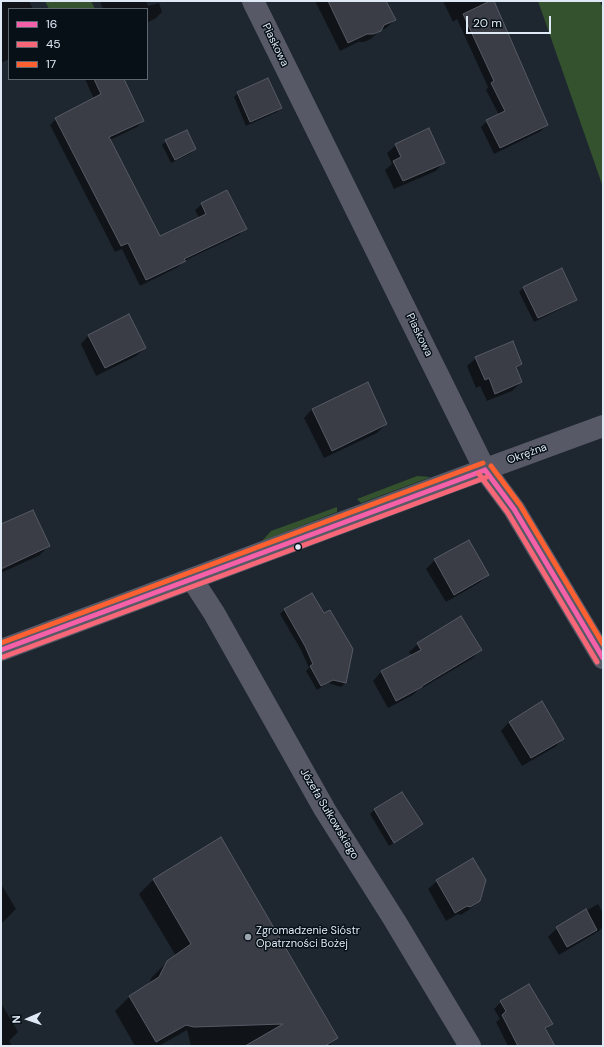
<!DOCTYPE html>
<meta charset="utf-8">
<style>
body{margin:0}
#map{position:relative;width:604px;height:1047px;overflow:hidden;background:#1e2730;font-family:"DM Sans",sans-serif}
canvas{display:block}
.frame{position:absolute;inset:0;border:2px solid #dee9f5;pointer-events:none}
.legend{position:absolute;left:8px;top:8px;width:140px;height:72px;box-sizing:border-box;background:#081017;border:1px solid #5e6770;margin:0;padding:5px 7px;list-style:none;font-size:12px;color:#dee9f5}
.legend li{display:flex;align-items:center;gap:8px;height:20px}
.legend b{width:20px;border:1px solid #5e6770}
.north{position:absolute;left:8px;top:999px;width:40px;height:40px;-webkit-text-stroke:3px #081017;paint-order:stroke;rotate:268deg;font-size:11px;font-weight:700;line-height:16px;text-align:center;color:#dee9f5}
.north::after{content:'';display:block;margin:auto;width:14px;height:18px;background:#dee9f5;clip-path:polygon(50% 0,100% 100%,50% 72%,0 100%)}
.scale{position:absolute;left:466px;top:16px;width:85px;height:18px;box-sizing:border-box;border:2px solid #dee9f5;border-top:0;padding-left:5px;font-size:12px;line-height:14px;white-space:nowrap;color:#dee9f5;-webkit-text-stroke:3px #081017;paint-order:stroke}
</style>
<div id="map">
<canvas width="604" height="1047"></canvas>
<div class="frame"></div>
<ul class="legend">
<li><b style="height:5px;background:#f660a8"></b>16</li>
<li><b style="height:5px;background:#f86778"></b>45</li>
<li><b style="height:5px;background:#ff6031"></b>17</li>
</ul>
<div class="north">N</div>
<div class="scale">20 m</div>
</div>
<script>
const context = document.querySelector('canvas').getContext('2d');
context.lineJoin = 'round';
function fillPath(path, color) {
  context.fillStyle = color;
  context.fill(path, 'evenodd');
}
function toPath(rows) {
  const path = new Path2D();
  for (const r of rows) {
    path.moveTo(r[0], r[1]);
    for (let i = 2; i < r.length; i += 2) path.lineTo(r[i], r[i + 1]);
  }
  return path;
}
function trace(path, color, width, dash) {
  context.strokeStyle = color;
  context.lineWidth = width;
  context.lineCap = dash ? 'butt' : 'round';
  context.setLineDash(dash || []);
  context.stroke(path);
}
function write(font, color, halo, rows, align = 'center') {
  context.font = font + ' "DM Sans",sans-serif';
  context.lineWidth = 3;
  context.setLineDash([]);
  context.textBaseline = 'middle';
  context.strokeStyle = halo;
  context.fillStyle = color;
  for (const [text, x, y, turn = 0] of rows) {
    context.save();
    context.translate(x, y);
    context.rotate((+turn || 0) * Math.PI / 180);
    context.textAlign = isNaN(turn) ? turn : align;
    if (halo) context.strokeText(text, 0, 0);
    context.fillText(text, 0, 0);
    context.restore();
  }
}
fillPath(toPath([
 [45,1,91,1,95,9,49,9],
 [538,1,600,1,601,5,603,4,603,187],
 [417,476,431,477,361,503,357,499],
 [337,507,337,512,262,541,271,531]
]), '#33522d');
fillPath(toPath([
 [1,1,29,1,33,9,9,9,9,59,1,63],
 [100,1,146,1,148,6,159,3,162,12,156,18,147,23,147,9,103,9],
 [315,1,385,1,395,20,386,28,378,32,371,39,364,42,358,42,340,51],
 [443,1,487,1,488,3,492,1,546,125,541,131,494,154,481,127,487,121,499,115,486,90,488,87,457,19,453,22],
 [85,79,123,79,143,121,137,127,110,140,160,237,199,218,195,210,202,204,245,229,239,235,184,261,178,267,140,286,122,249,115,252,50,125,56,119,94,99],
 [238,93,281,108,277,112,246,126,234,97],
 [166,141,195,149,191,153,171,163,162,145],
 [396,145,444,162,436,171,394,189,385,170,392,164,387,153],
 [524,287,576,299,572,303,534,322,519,292],
 [89,335,145,348,136,356,96,376,81,344],
 [476,358,521,364,516,369,521,382,512,391,487,401,480,386,476,388,467,366],
 [312,409,386,424,377,433,324,458,304,418],
 [1,526,48,546,40,555,1,573],
 [435,560,488,575,479,583,446,602,426,569],
 [312,594,324,615,352,649,345,683,341,687,328,683,317,690,306,671,309,668,301,650,280,614,284,610],
 [418,644,481,649,473,658,417,691,413,695,388,708,373,681,381,672,412,656,409,652],
 [509,722,563,739,555,747,522,766,501,731],
 [402,793,421,824,417,828,389,846,370,814,374,810],
 [473,860,479,901,470,909,461,915,458,914,446,921,428,889,437,881],
 [154,879,337,1038,329,1046,191,1046,187,1030,159,1046,135,1046,115,1011,130,996,148,985,152,977,167,962,176,956,139,894],
 [1,884,16,909,1,924],
 [598,904,603,913,603,927,599,931,559,955,548,937,557,928],
 [501,1002,551,1024,545,1030,554,1046,508,1046,496,1022,500,1019,494,1009],
 [1,1003,18,1032,9,1041,12,1046,1,1046]
]), '#0007');
const building = toPath([
 [328,1,386,1,396,20,384,25,381,31,373,34,367,34,348,43,328,1],
 [490,1,494,1,548,125,500,148,486,120,505,111,491,83,494,81,463,14,490,1],
 [268,78,282,108,250,122,237,92,268,78],
 [94,79,124,79,144,121,109,137,160,236,206,214,201,203,227,190,247,229,184,259,186,261,146,280,128,243,121,246,55,118,101,94,94,79],
 [429,128,445,163,403,181,393,161,401,157,395,144,429,128],
 [187,130,196,149,175,160,165,140,187,130],
 [562,268,577,300,538,318,523,287,562,268],
 [129,314,146,348,105,368,88,335,129,314],
 [513,341,522,364,516,367,522,382,495,394,489,378,485,380,475,357,513,341],
 [368,382,387,424,332,451,312,409,368,382],
 [33,510,50,546,1,569,1,524,33,510],
 [469,540,489,575,454,595,434,559,469,540],
 [312,593,324,613,330,610,353,649,346,683,333,680,321,686,310,666,313,664,305,646,284,609,312,593],
 [461,616,482,650,422,686,422,687,396,701,381,671,421,650,417,643,461,616],
 [542,701,564,739,531,758,509,722,542,701],
 [402,792,423,824,394,843,374,809,402,792],
 [221,837,338,1038,325,1046,245,1046,283,1024,194,1027,186,1025,156,1042,129,996,159,977,167,961,191,944,153,879,221,837],
 [473,858,486,880,480,901,470,907,467,906,455,913,436,880,473,858],
 [586,909,597,930,567,947,556,927,586,909],
 [529,984,553,1024,545,1028,555,1046,518,1046,502,1015,506,1011,500,1001,529,984]
]);
fillPath(building, '#3a3d46');
trace(building, '#575a64', 1);
trace(toPath([
 [253,1,485,470,514,509,603,658],
 [192,579,214,613,325,810,395,921,470,1046],
 [1,650,453,481,603,426]
]), '#585967', 22);
trace(toPath([
 [485,470,514,509,603,658],
 [1,650,485,470]
]), '#f660a8', 5);
trace(toPath([
 [479,474,508,513,597,662],
 [3,657,487,477]
]), '#f86778', 5);
trace(toPath([
 [491,466,520,505,603,644],
 [1,643,483,463]
]), '#ff6031', 5);
for (const [x, y, r, color] of [
 [298,547,3.5,"#dee9f5"],
 [248,937,4,"#9ba5b0"]
]) {
  const dot = new Path2D();
  dot.arc(x, y, r, 0, 2 * Math.PI);
  context.fillStyle = color;
  context.fill(dot);
  trace(dot, '#081017', 1.5);
}
write('11px', '#dee9f5', '#081017', [
 ["Piaskowa",275,45,64],
 ["Piaskowa",419,335,64],
 ["Okrężna",527,454,-20],
 ["Józefa Sułkowskiego",329,814,59]
]);
write('11px', '#dee9f5', '#081017', [
 ["Zgromadzenie Sióstr",256,931],
 ["Opatrzności Bożej",256,944]
], 'left');
</script>
